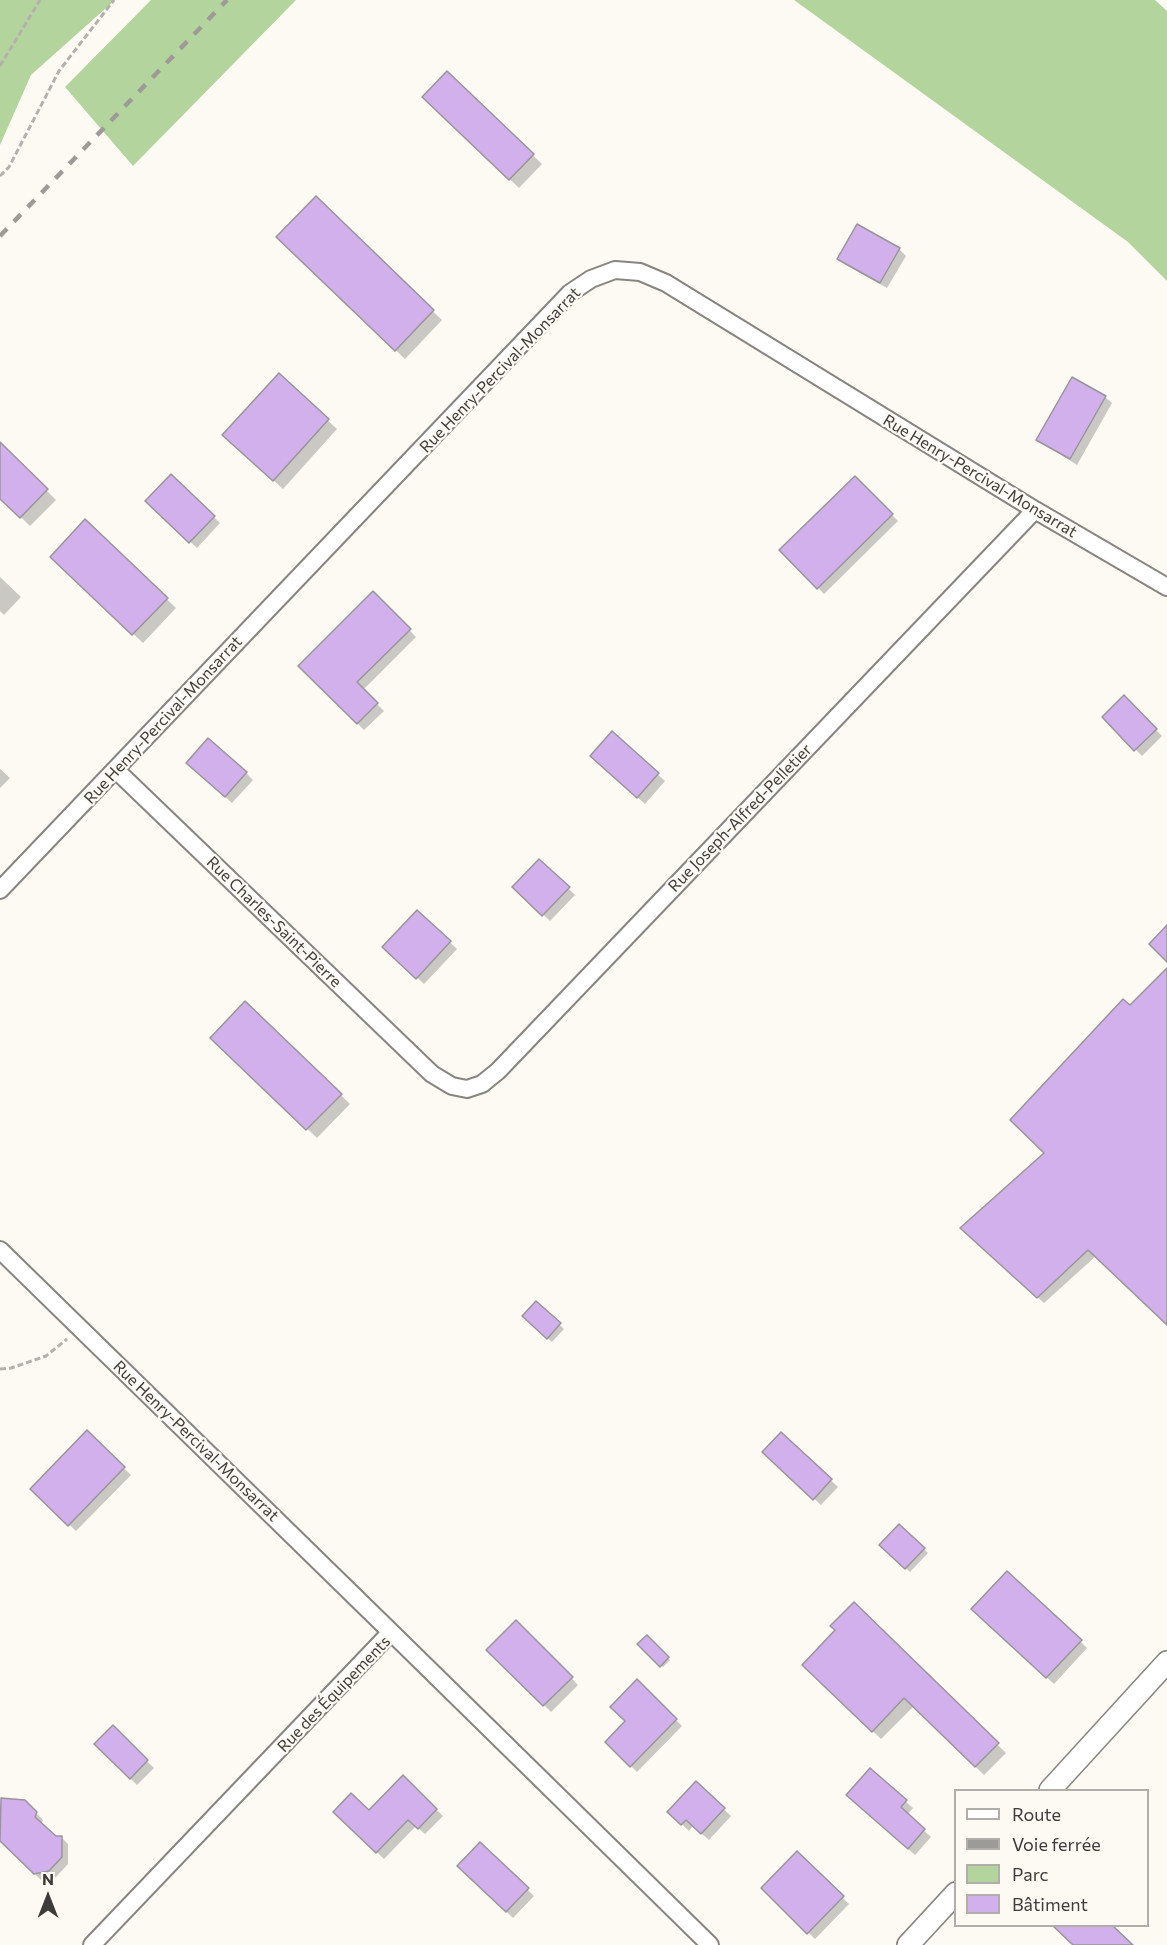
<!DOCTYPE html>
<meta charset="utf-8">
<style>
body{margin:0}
#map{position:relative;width:1167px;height:1945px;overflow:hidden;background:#fdfaf4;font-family:Commissioner,sans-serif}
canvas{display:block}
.legend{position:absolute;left:954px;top:1789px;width:195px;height:138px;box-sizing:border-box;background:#fdfaf4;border:2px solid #b1aeaa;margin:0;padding:8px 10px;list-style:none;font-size:18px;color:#3e3c3a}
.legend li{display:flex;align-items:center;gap:12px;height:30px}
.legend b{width:30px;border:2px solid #b1aeaa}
.north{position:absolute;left:18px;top:1867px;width:60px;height:60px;-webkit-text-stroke:4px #fdfaf4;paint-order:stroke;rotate:0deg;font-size:16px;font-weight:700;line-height:24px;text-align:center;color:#3e3c3a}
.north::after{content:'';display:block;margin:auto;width:21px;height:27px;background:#3e3c3a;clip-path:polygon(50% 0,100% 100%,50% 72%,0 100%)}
</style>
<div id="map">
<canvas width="1167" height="1945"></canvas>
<ul class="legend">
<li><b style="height:8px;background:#fff"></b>Route</li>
<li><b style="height:8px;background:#9d9b97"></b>Voie ferrée</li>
<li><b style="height:16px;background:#b4d49d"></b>Parc</li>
<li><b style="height:16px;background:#d2b0eb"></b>Bâtiment</li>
</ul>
<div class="north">N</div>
</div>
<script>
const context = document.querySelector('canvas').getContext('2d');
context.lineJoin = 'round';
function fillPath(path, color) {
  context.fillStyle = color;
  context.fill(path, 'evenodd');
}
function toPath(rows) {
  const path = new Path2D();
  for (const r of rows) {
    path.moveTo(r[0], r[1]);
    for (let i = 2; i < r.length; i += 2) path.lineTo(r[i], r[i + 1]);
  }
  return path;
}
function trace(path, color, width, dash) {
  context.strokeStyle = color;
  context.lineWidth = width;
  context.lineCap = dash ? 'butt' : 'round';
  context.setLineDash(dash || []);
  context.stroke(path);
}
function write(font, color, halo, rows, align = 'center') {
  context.font = font + ' Commissioner,sans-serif';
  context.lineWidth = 4.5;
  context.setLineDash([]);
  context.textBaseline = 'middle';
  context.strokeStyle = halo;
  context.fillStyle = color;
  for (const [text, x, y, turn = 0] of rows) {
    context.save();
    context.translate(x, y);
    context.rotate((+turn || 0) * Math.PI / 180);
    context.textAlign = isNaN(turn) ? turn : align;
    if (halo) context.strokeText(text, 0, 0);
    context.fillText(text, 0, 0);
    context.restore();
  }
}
fillPath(toPath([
 [0,0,115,0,31,75,0,145],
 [151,0,296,0,133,166,65,87],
 [794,0,1155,0,1167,11,1167,281,1128,242]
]), '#b4d49d');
fillPath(toPath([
 [447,73,542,164,519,188,424,97],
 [316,199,442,320,405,359,278,237],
 [899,249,906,256,887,288,846,265,839,259],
 [279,375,337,429,283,489,233,444],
 [1105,397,1112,403,1077,465,1038,440],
 [0,444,56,500,30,526,0,497],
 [171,476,220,523,197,548,147,501],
 [855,478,898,521,824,594,781,550],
 [85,521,176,608,143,643,61,566],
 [0,577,21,597,4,615,0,611],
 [373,593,416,637,363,690,384,711,364,730,301,666],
 [1124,698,1162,736,1142,756,1104,717],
 [612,733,665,781,645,804,599,763],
 [0,769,10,778,0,788],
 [195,769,246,773,253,780,232,803],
 [540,861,575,895,550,921,514,887],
 [417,912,457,949,424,984,384,947],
 [1167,970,1167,1323,1096,1256,1044,1303,969,1234,1046,1153,1130,1008],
 [245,1003,350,1104,317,1138,212,1038],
 [536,1303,564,1329,552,1342,524,1316],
 [87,1432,131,1475,76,1531,32,1489],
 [781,1434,838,1487,821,1505,771,1459],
 [899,1526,928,1553,910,1572,881,1545],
 [854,1604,1006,1753,984,1775,914,1706,881,1739,804,1665,837,1630],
 [980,1616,1080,1641,1087,1648,1054,1684],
 [516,1622,578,1685,551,1712,488,1650],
 [647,1637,670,1660,663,1667,639,1644],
 [637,1682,682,1726,637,1772,607,1742,627,1721],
 [113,1728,154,1768,137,1785,96,1744],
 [870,1770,913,1808,907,1815,931,1837,915,1855,855,1801],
 [403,1777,443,1816,425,1834,416,1826,384,1859,335,1811,369,1812],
 [696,1783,731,1816,709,1840,693,1826,689,1831,669,1812],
 [24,1801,43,1820,41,1825,56,1838,61,1837,68,1844,68,1864,56,1877,42,1881,0,1839,0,1810,4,1805],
 [480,1844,534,1896,513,1918,459,1866],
 [797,1854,849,1904,815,1939,763,1888],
 [1055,1926,1111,1926,1131,1945,1075,1945]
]), '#0003');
const building = toPath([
 [447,71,534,154,509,180,422,97,447,71],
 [316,196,434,310,395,351,276,237,316,196],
 [857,224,900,248,880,283,837,259,857,224],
 [279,373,329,419,273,481,222,435,279,373],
 [1072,377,1106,396,1070,459,1036,440,1072,377],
 [0,442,48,489,20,518,0,499,0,442],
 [171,474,215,516,189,543,145,501,171,474],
 [855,476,893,514,817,589,779,550,855,476],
 [85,519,168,598,132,635,50,557,85,519],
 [373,591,411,629,357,682,378,703,357,724,298,666,373,591],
 [1124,695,1157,729,1134,751,1102,717,1124,695],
 [612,731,659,773,637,798,590,756,612,731],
 [208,738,247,772,225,797,186,763,208,738],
 [539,859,570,887,542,916,512,887,539,859],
 [417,910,451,941,416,979,382,947,417,910],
 [1167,925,1167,962,1149,944,1167,925],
 [1167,968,1167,1325,1088,1250,1037,1298,960,1228,1044,1153,1010,1120,1123,999,1130,1005,1167,968],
 [245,1001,342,1094,306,1130,210,1038,245,1001],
 [536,1301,561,1323,547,1339,522,1316,536,1301],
 [87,1430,125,1467,68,1526,30,1489,87,1430],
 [781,1432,832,1479,813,1500,762,1452,781,1432],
 [899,1524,925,1548,905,1569,879,1545,899,1524],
 [1007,1571,1082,1640,1046,1678,971,1609,1007,1571],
 [854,1602,999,1743,975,1767,904,1698,872,1732,802,1665,835,1630,830,1626,854,1602],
 [516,1620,573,1677,543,1706,486,1650,516,1620],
 [647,1635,669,1657,660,1667,637,1644,647,1635],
 [637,1679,677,1719,630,1767,605,1742,625,1721,610,1707,637,1679],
 [113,1725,148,1760,130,1779,94,1744,113,1725],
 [870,1768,907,1800,901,1807,925,1829,908,1849,846,1795,870,1768],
 [403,1775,437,1809,418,1829,408,1820,376,1853,333,1812,351,1793,369,1810,403,1775],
 [696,1781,725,1808,701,1834,686,1820,681,1825,667,1812,696,1781],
 [1,1798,25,1800,37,1812,35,1817,56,1836,62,1836,62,1857,49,1871,34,1874,0,1841,1,1798],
 [480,1842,529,1888,506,1912,457,1866,480,1842],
 [797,1851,844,1896,807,1934,761,1888,797,1851],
 [1053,1926,1113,1926,1133,1945,1073,1945,1053,1926]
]);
fillPath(building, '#d2b0eb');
trace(building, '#98959a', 1.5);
const minor = toPath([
 [117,771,432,1074,452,1086,467,1089,482,1084,498,1071,1035,510],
 [0,890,570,293,591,279,615,270,640,272,666,283,1035,510,1167,587],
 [0,1250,391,1632],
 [92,1945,391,1632,710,1945]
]);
const tertiary = toPath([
 [1050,1790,1167,1662],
 [908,1945,956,1893]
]);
trace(minor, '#888580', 20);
trace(tertiary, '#888580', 24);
trace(toPath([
 [0,66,40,0],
 [0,176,9,167,59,71,114,0],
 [0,1369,11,1368,46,1356,67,1339]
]), '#b4b1ad', 3, [6, 3]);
trace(minor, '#fff', 16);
trace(tertiary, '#fff', 21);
trace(toPath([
 [0,236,227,0]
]), '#9d9b97', 4.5, [10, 10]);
write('16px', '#3e3c3a', '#fdfaf4', [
 ["Rue Henry-Percival-Monsarrat",500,370,-46],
 ["Rue Henry-Percival-Monsarrat",980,476,31],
 ["Rue Henry-Percival-Monsarrat",163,720,-47],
 ["Rue Joseph-Alfred-Pelletier",740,818,-46],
 ["Rue Charles-Saint-Pierre",274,922,44],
 ["Rue Henry-Percival-Monsarrat",196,1441,44],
 ["Rue des Équipements",334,1694,-46]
]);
</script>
